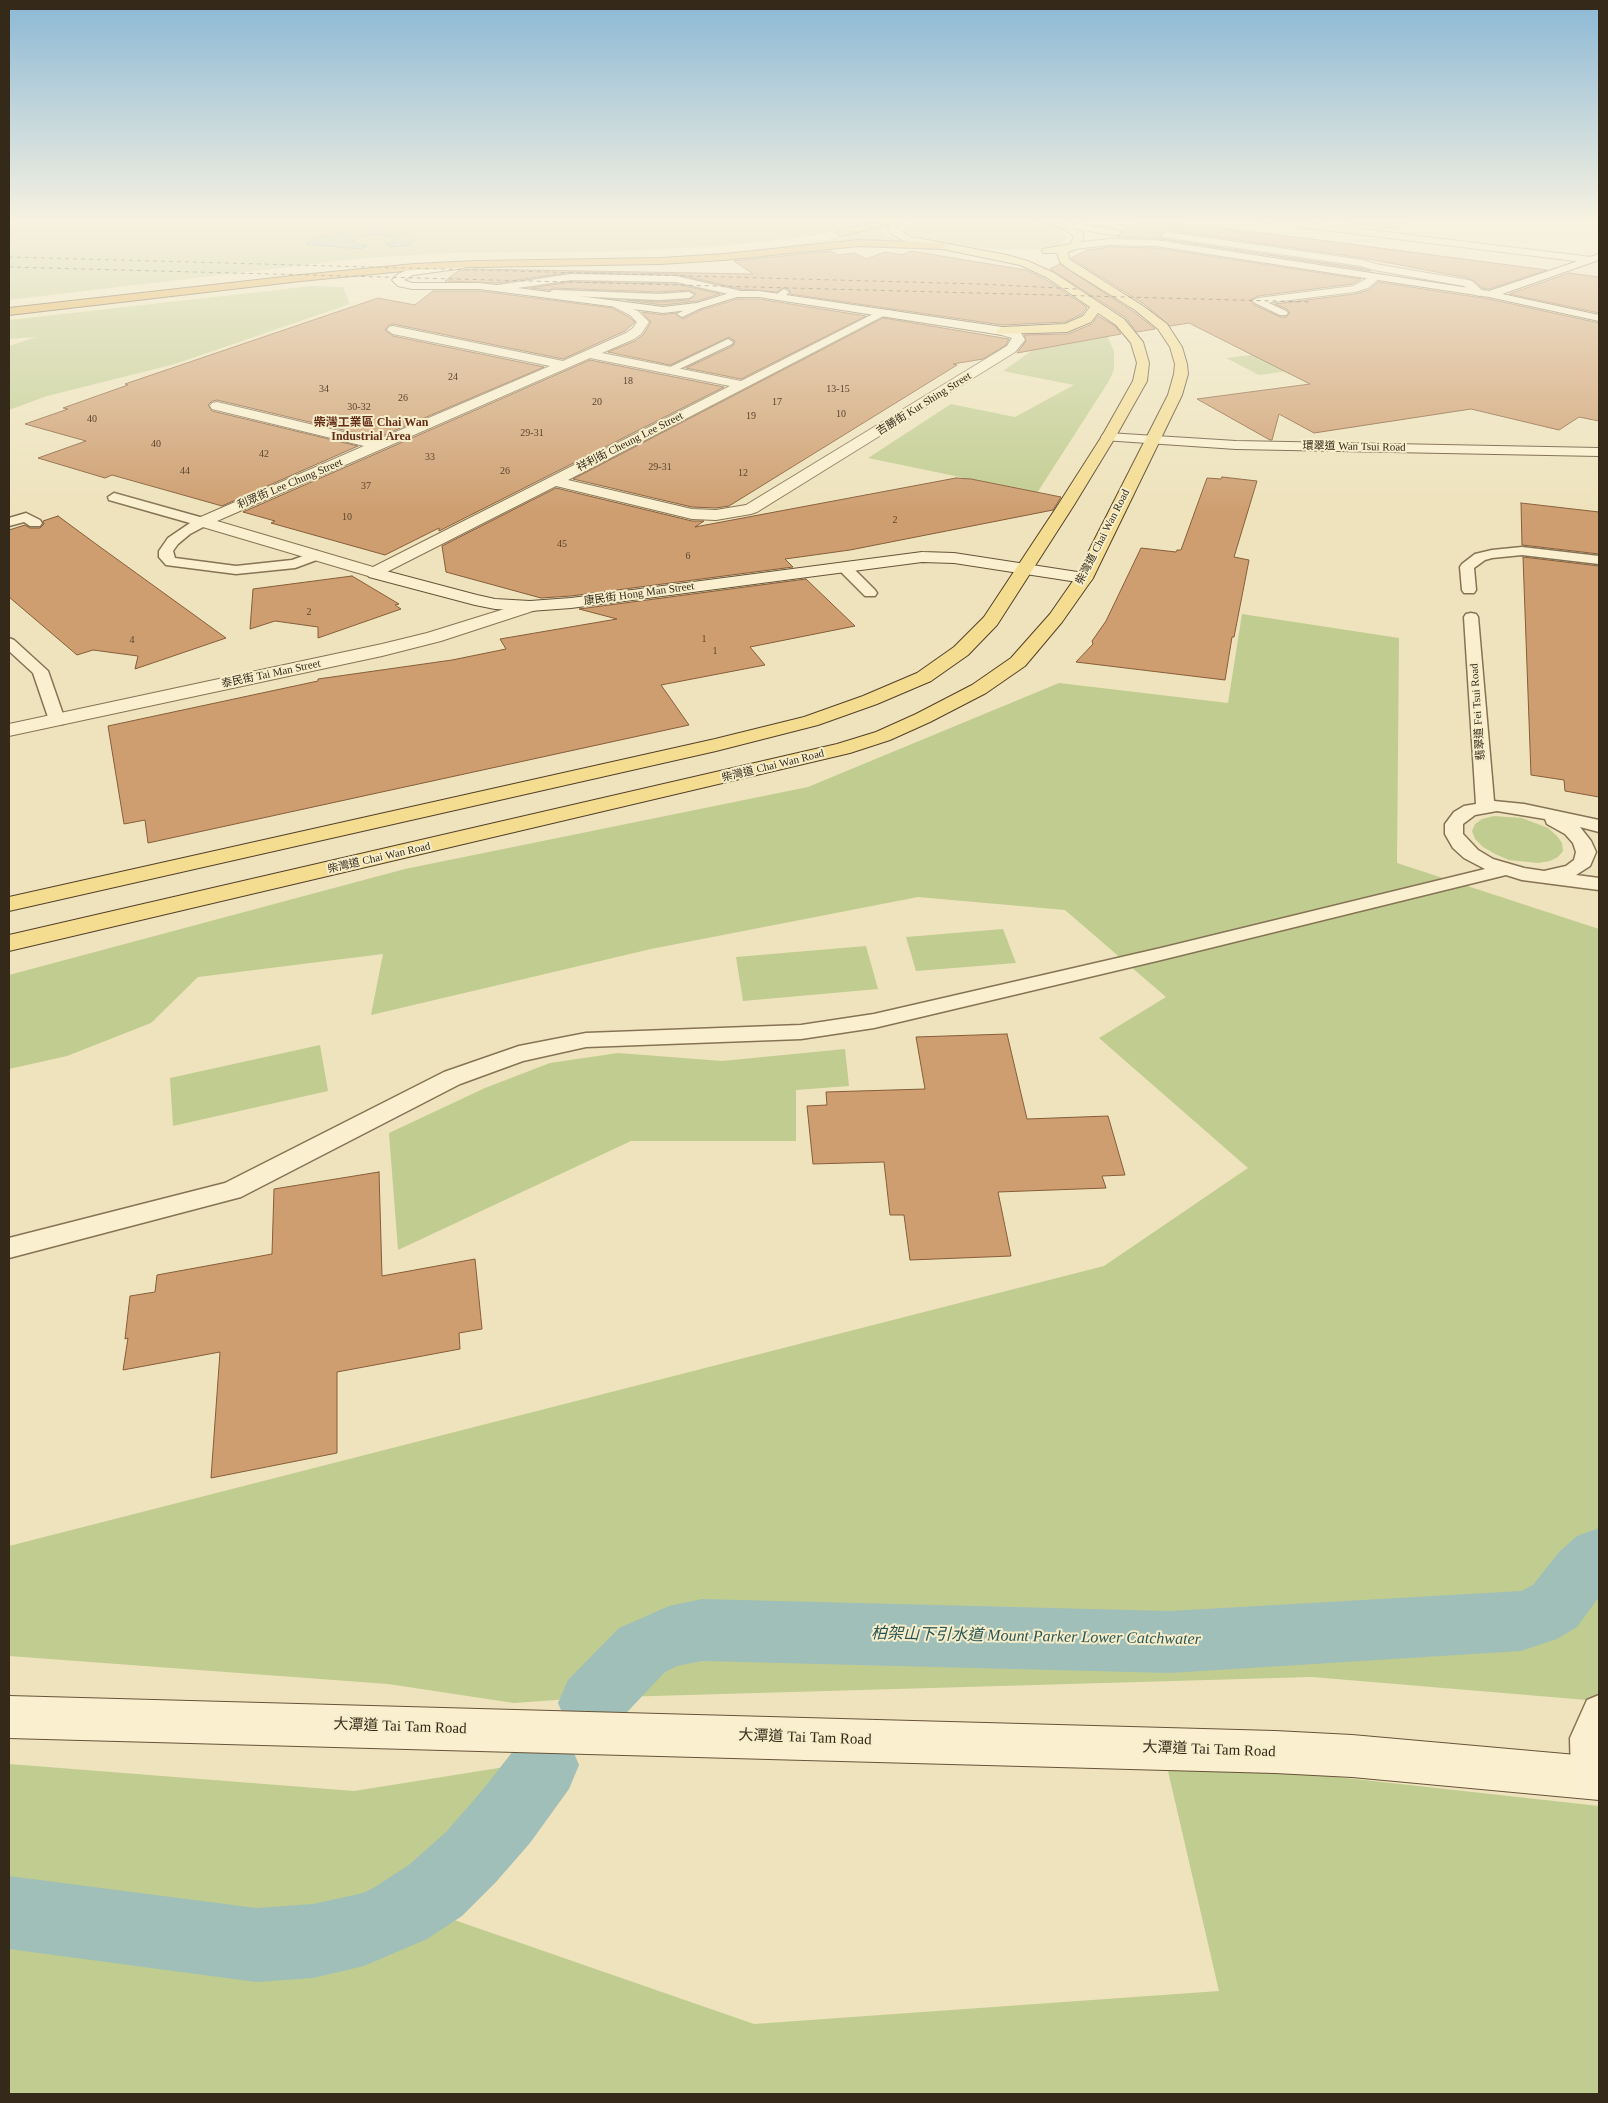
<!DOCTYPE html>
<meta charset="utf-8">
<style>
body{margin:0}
#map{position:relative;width:1608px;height:2103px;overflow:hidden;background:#eee3bc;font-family:"Times New Roman",serif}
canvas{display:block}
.frame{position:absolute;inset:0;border:10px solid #35291a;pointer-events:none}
</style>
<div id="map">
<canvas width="1608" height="2103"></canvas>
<div class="frame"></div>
</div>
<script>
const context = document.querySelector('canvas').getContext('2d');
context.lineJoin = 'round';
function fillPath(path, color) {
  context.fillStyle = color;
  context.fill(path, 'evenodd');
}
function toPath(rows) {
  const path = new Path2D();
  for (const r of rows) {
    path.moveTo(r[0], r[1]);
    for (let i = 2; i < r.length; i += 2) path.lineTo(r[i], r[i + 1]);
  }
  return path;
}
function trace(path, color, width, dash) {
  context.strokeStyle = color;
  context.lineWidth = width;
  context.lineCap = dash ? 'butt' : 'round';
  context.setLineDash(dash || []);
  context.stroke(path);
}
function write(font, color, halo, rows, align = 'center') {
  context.font = font + ' "Times New Roman","Noto Sans TC",serif';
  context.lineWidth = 4;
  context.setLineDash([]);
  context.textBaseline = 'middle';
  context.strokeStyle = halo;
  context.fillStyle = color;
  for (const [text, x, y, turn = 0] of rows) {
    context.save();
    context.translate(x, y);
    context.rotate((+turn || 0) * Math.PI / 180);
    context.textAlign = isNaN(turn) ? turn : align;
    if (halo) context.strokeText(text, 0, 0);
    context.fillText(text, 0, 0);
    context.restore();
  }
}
fillPath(toPath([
 [9,219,882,219,814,236,722,246,626,251,453,253,365,258,9,300],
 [916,219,1015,219,1057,228,1066,234,1067,238,1059,245,1039,249,1005,250,974,247,933,241,913,235,906,231,905,226],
 [1353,219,1412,219,1398,230,1346,224],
 [883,226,883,234,900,241,829,243,744,252,825,240],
 [312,286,343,287,350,304,175,364,47,396,9,410,9,346,36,337,9,339,9,320],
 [710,293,716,294,687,306,672,308,595,298,679,299],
 [1107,335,1114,351,1114,370,1109,381,1037,493,868,458,951,404,1015,417,1074,385,1003,371,1037,347],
 [1324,346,1358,362,1259,375,1226,358],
 [1242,614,1399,638,1397,863,1599,929,1599,1701,1312,1677,584,1698,514,1703,388,1684,9,1656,9,1546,1104,1266,1248,1168,1099,1038,1166,997,1065,910,918,897,651,949,371,1015,383,954,198,977,151,1023,67,1056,9,1069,9,975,405,869,808,787,1059,683,1228,703],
 [1494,816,1522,818,1548,828,1557,836,1562,843,1563,851,1558,857,1550,861,1538,863,1509,860,1495,854,1483,847,1475,839,1472,831,1475,824,1482,819],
 [1003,929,1016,963,916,971,906,937],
 [866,946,878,989,743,1001,736,957],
 [320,1045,328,1091,173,1126,170,1078],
 [845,1049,849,1086,796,1090,796,1141,631,1141,398,1250,389,1133,485,1088,550,1063,618,1053,722,1061],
 [1165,1758,1599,1806,1599,2094,9,2094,9,1764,354,1791,549,1760,437,1914,754,2024,1219,1991]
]), '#c1cc90');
const water = toPath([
 [371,219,393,219,391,220,390,227,415,238,409,245,393,247,386,244,394,243,392,238,377,234,360,237,351,242,367,246,360,249,306,244,315,238,361,228,371,219]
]);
fillPath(water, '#a0bfb8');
trace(water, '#688d86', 1);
fillPath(toPath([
 [1599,1528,1599,1597,1577,1627,1557,1639,1521,1651,1170,1673,702,1661,677,1666,665,1672,614,1726,591,1736,568,1726,558,1703,568,1680,619,1628,669,1606,702,1599,1170,1611,1521,1591,1533,1585,1559,1552,1577,1536,1599,1528],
 [545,1731,569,1741,579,1765,569,1789,530,1843,496,1882,462,1916,427,1939,364,1966,313,1978,256,1982,9,1949,9,1876,256,1908,313,1904,363,1893,375,1887,410,1864,446,1832,480,1793,521,1741,545,1731]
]), '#a0bfb8');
const building = toPath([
 [1144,219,1311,239,1547,270,1489,289,1482,288,1473,280,1468,278,1363,258,1167,230,1160,234,1163,239,1361,268,1371,271,1156,238,1117,237,1123,234,1121,231,1144,219],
 [1109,247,1156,248,1361,279,1352,284,1258,296,1250,300,1254,305,1280,317,1286,317,1290,313,1287,309,1275,304,1355,294,1369,290,1378,282,1489,299,1599,323,1599,421,1579,417,1559,430,1471,409,1314,433,1279,414,1272,440,1270,440,1197,399,1310,384,1189,323,1170,326,1144,304,1071,258,1087,250,1109,247],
 [831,251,838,255,855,253,866,259,885,252,902,255,911,251,1026,270,1045,279,1087,307,1082,314,1065,322,1002,325,790,294,790,290,785,287,777,292,741,289,676,274,571,272,497,283,445,281,458,271,475,269,753,274,734,261,831,251],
 [1060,264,1134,312,1155,329,1137,332,1125,317,1050,269,1060,264],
 [1569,273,1599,277,1599,313,1509,294,1569,273],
 [571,282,676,284,720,294,697,301,663,305,627,300,659,302,689,300,696,294,689,290,659,292,553,288,549,290,531,288,571,282],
 [433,291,480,291,612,308,629,317,635,322,625,331,563,359,393,324,389,325,385,330,393,336,544,367,377,438,217,400,212,401,208,405,212,411,358,446,222,506,112,475,105,478,38,458,86,441,25,424,68,409,63,408,128,385,125,384,378,298,415,305,433,291],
 [737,299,759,299,866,316,741,379,686,368,733,346,735,341,729,337,670,365,608,352,635,341,643,335,651,322,642,312,663,315,675,313,683,319,701,310,737,299],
 [1098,316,1115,326,1121,334,1017,353,1026,341,1024,335,1068,334,1092,324,1098,316],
 [883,318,1009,339,1006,345,983,359,953,364,957,365,729,506,716,508,692,507,573,479,883,318],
 [590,360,724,387,439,531,439,528,385,555,271,523,275,521,243,512,590,360],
 [1222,477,1257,481,1234,557,1249,560,1234,637,1232,637,1225,680,1076,662,1093,644,1092,641,1106,621,1141,548,1176,552,1177,550,1181,550,1207,478,1221,479,1222,477],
 [956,478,971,479,1061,497,1053,510,850,550,785,559,793,567,571,596,541,598,446,572,442,546,556,488,692,521,704,521,695,527,956,478],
 [1521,503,1599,512,1599,554,1522,545,1521,503],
 [58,516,96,544,226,638,135,669,138,656,93,650,77,655,9,597,9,530,25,525,30,528,40,528,44,524,43,521,58,516],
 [1523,557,1599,566,1599,797,1565,791,1564,780,1531,775,1523,557],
 [352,576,399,604,395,605,401,609,318,638,318,627,275,621,250,629,253,589,352,576],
 [806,579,855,626,750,647,765,665,661,685,689,725,148,843,145,820,124,824,108,726,318,681,318,679,452,660,506,649,500,639,617,619,579,609,806,579],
 [1007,1034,1027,1119,1108,1116,1125,1175,1102,1176,1106,1188,998,1192,1011,1256,910,1260,904,1215,890,1215,884,1162,813,1164,807,1106,827,1105,826,1092,925,1089,916,1037,1007,1034],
 [379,1172,382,1276,475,1259,482,1329,459,1333,460,1349,337,1372,337,1453,211,1478,220,1352,123,1370,128,1338,125,1339,130,1296,155,1292,157,1275,272,1254,274,1189,379,1172]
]);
fillPath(building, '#ce9e70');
trace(building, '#865d3a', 1);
const lane = toPath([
 [571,274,676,276,745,292,747,294,742,297,676,282,571,280,498,291,493,288,498,285,571,274],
 [784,289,789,292,783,298,777,298,777,294,784,289],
 [553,290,659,294,689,292,694,295,689,298,659,300,550,295,548,293,553,290],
 [1258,298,1286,311,1288,313,1286,315,1280,315,1255,303,1255,299,1258,298],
 [698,303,703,306,701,308,682,317,677,314,698,303],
 [728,339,733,342,732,344,673,372,669,373,664,370,728,339],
 [114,493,207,519,209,522,207,525,190,534,178,544,173,551,175,558,236,566,292,560,317,551,324,555,322,558,295,568,236,574,166,565,159,557,159,551,168,538,190,523,109,500,108,497,114,493],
 [26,513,40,520,42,523,40,526,30,526,24,522,9,526,9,518,26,513],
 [1522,547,1599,556,1599,564,1522,555,1492,558,1485,560,1474,568,1476,590,1474,593,1464,593,1462,590,1460,567,1462,564,1475,554,1492,550,1522,547],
 [844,563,849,564,875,590,877,593,875,596,865,596,839,570,837,567,839,564,844,563],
 [1471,613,1476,614,1478,617,1494,801,1524,804,1599,820,1599,832,1580,827,1591,841,1596,852,1590,866,1576,875,1599,878,1599,890,1522,880,1506,875,1161,960,874,1028,801,1039,586,1047,523,1061,460,1084,241,1197,9,1258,9,1238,225,1183,444,1072,519,1046,586,1033,801,1025,874,1014,1161,948,1485,869,1464,858,1453,848,1445,834,1445,824,1454,812,1464,806,1476,804,1464,617,1466,614,1471,613],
 [1497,811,1545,819,1547,824,1565,834,1573,843,1576,852,1574,860,1566,866,1544,871,1524,868,1493,859,1478,850,1463,834,1463,824,1475,815,1497,811],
 [9,638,14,640,48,671,65,720,63,724,51,724,49,720,33,673,9,651,9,638],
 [1599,1695,1599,1790,1589,1795,1577,1789,1571,1777,1570,1738,1587,1700,1599,1695]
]);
const street = toPath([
 [1254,219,1280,219,1591,257,1596,260,1591,263,1259,222,1254,219],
 [1167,232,1363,260,1376,264,1468,280,1472,281,1485,293,1479,296,1475,295,1464,286,1374,270,1361,266,1163,237,1162,235,1167,232],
 [1375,274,1379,275,1380,277,1379,279,1368,288,1355,292,1258,304,1252,301,1258,298,1353,286,1375,274],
 [618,303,638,311,649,322,641,334,634,339,602,353,741,381,881,310,889,310,891,312,568,480,692,509,716,510,746,505,1007,346,1012,338,998,334,996,331,998,328,1002,327,1021,333,1025,340,1015,352,757,512,751,514,716,520,692,519,556,486,375,578,196,525,194,522,196,519,364,446,212,409,210,406,212,403,217,402,377,440,550,366,393,334,387,330,389,327,393,326,563,361,626,333,633,328,637,322,630,315,612,306,618,303],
 [590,358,730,386,373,567,217,521,590,358],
 [530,601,536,602,539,606,536,610,441,641,382,656,9,736,9,724,382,644,427,633,530,601]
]);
const secondary = toPath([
 [1050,219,1116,230,1121,233,1116,236,1053,224,1050,223,1050,219],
 [1109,239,1156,240,1489,291,1599,254,1599,260,1502,294,1599,315,1599,321,1489,297,1156,246,1109,245,1075,249,1070,246,1075,243,1109,239],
 [460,263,465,266,464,268,413,275,404,280,412,283,480,283,663,307,697,303,736,291,759,291,1002,327,1008,331,1002,335,759,297,737,297,698,309,663,313,480,289,412,289,398,286,392,280,398,274,407,270,460,263],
 [1108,433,1236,441,1599,448,1599,456,1236,449,1103,440,1101,437,1103,434,1108,433],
 [922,552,954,553,1084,573,1090,574,1093,578,1090,582,1084,583,954,563,922,562,571,608,530,611,495,609,475,605,369,577,366,573,369,569,375,568,477,595,495,599,530,601,571,598,922,552],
 [9,1696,1275,1731,1352,1735,1599,1757,1599,1800,1352,1777,1275,1773,9,1738,9,1696]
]);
const primary = toPath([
 [894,219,904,219,897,227,911,237,1007,255,1028,261,1054,273,1124,319,1143,342,1149,363,1147,381,1116,436,1074,505,997,625,968,655,931,681,877,704,818,725,716,751,9,911,9,897,715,739,804,717,863,696,917,673,954,647,984,617,1058,505,1102,436,1133,381,1137,363,1131,343,1116,325,1098,313,1091,322,1067,332,998,334,996,331,1002,327,1065,324,1083,316,1090,307,1046,277,1020,265,904,241,891,234,887,227,894,219],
 [1036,219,1050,219,1070,225,1083,233,1084,235,1079,248,1068,252,1069,259,1143,306,1167,324,1182,347,1187,364,1188,374,1182,395,1093,578,1062,622,1025,666,986,693,930,722,890,740,850,753,9,951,9,935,837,744,876,732,916,714,972,685,1011,658,1050,614,1075,578,1168,395,1174,374,1175,364,1170,347,1158,329,1135,310,1067,268,1060,262,1057,253,1043,253,1042,251,1043,249,1071,244,1074,236,1064,229,1036,219]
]);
const highway = toPath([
 [889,219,901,220,899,222,841,236,836,233,837,231,889,219],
 [859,240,941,243,946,246,941,249,859,246,724,260,661,264,475,267,414,270,301,281,9,315,9,308,301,275,414,264,475,261,661,258,724,254,859,240]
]);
trace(lane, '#867355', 3);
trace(street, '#867355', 2);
trace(secondary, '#675339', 2);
trace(primary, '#53402a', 2);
trace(highway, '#53402a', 2);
fillPath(lane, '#faf0cf');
fillPath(street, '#faf0cf');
fillPath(secondary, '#faf0cf');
fillPath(primary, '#f4dc91');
fillPath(highway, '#e2a948');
trace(toPath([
 [9,257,979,284,1078,289],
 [9,267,1311,302]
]), '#35291a', 1, [4, 4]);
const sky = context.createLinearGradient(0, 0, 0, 513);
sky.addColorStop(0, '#8bb8d5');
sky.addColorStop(0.43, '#f7f2e1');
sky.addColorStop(1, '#f7f2e100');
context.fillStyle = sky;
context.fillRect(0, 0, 1608, 513);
write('10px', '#5b4630', null, [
 ["24",453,377],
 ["18",628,381],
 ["34",324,389],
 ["13-15",838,389],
 ["26",403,398],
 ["20",597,402],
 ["17",777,402],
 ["30-32",359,407],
 ["10",841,414],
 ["19",751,416],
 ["40",92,419],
 ["29-31",532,433],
 ["40",156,444],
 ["42",264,454],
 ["33",430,457],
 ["29-31",660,467],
 ["44",185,471],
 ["26",505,471],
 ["12",743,473],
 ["37",366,486],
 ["10",347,517],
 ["2",895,520],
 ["45",562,544],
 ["6",688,556],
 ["2",309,612],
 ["1",704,639],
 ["4",132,640],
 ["1",715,651]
]);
write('11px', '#35291a', '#f6edcb', [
 ["吉勝街 Kut Shing Street",924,404,-32],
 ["祥利街 Cheung Lee Street",630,442,-27],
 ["環翠道 Wan Tsui Road",1354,447,1],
 ["利眾街 Lee Chung Street",290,484,-23],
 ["柴灣道 Chai Wan Road",1103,537,-63],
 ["康民街 Hong Man Street",639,594,-8],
 ["泰民街 Tai Man Street",271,674,-12],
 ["翡翠道 Fei Tsui Road",1478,712,-94],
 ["柴灣道 Chai Wan Road",773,766,-14],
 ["柴灣道 Chai Wan Road",379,858,-13]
]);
write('bold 12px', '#622d19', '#f6edcb', [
 ["柴灣工業區 Chai Wan",371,423],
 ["Industrial Area",371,437]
]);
write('15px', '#35291a', '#f6edcb', [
 ["大潭道 Tai Tam Road",400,1727,2],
 ["大潭道 Tai Tam Road",805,1738,2],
 ["大潭道 Tai Tam Road",1209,1750,2]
]);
write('italic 16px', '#295555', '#f6edcb', [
 ["柏架山下引水道 Mount Parker Lower Catchwater",1036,1637,1]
]);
</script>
